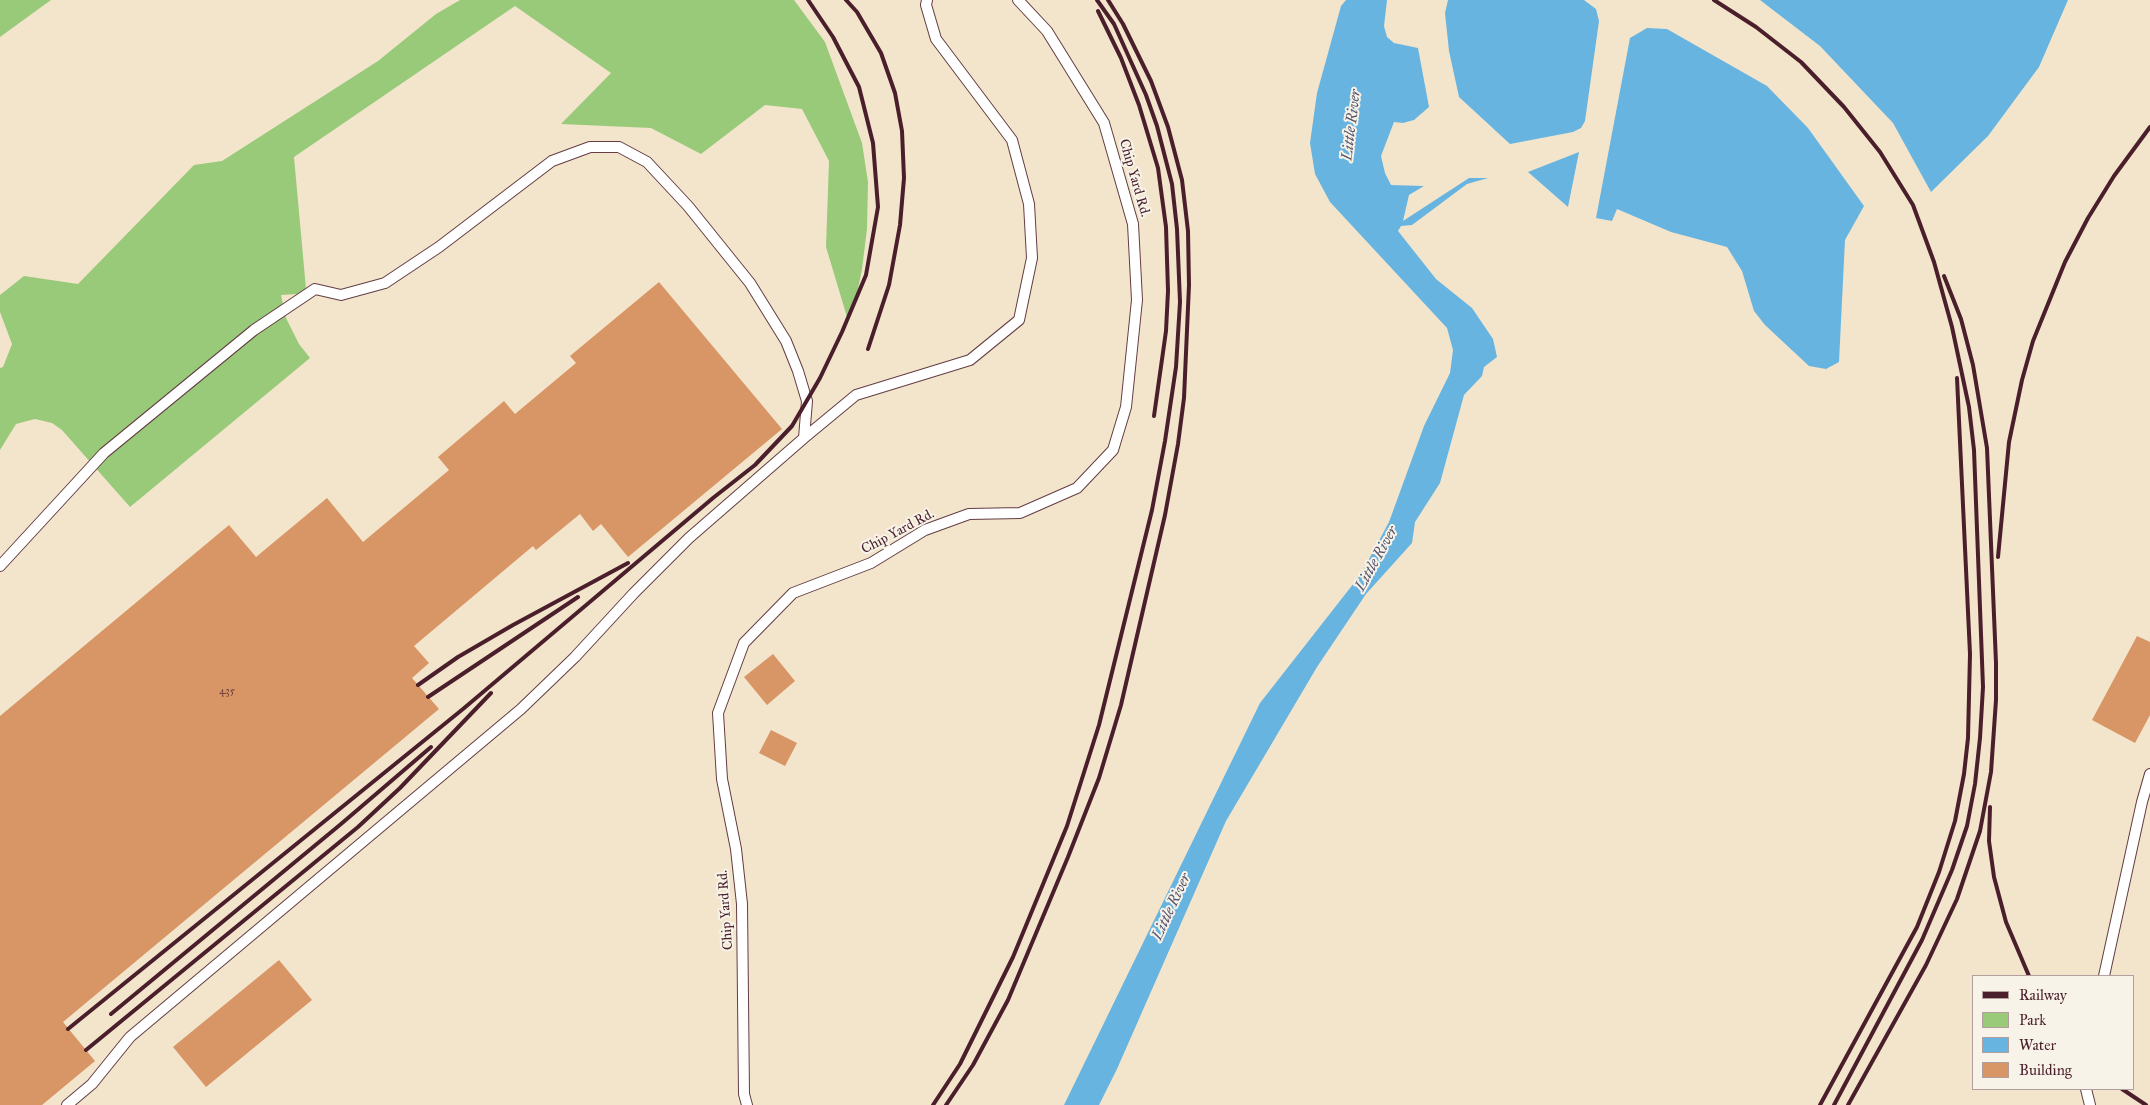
<!DOCTYPE html>
<style>
body{margin:0}
#map{position:relative;width:2150px;height:1105px;overflow:hidden;background:#f3e5cc;font-family:"IM FELL Great Primer",serif}
canvas{display:block}
.legend{position:absolute;left:1972px;top:975px;width:162px;height:115px;box-sizing:border-box;background:#f7f3e8;border:1px solid #b29e9c;margin:0;padding:6px 9px;list-style:none;font-size:15px;color:#4a1f2b}
.legend li{display:flex;align-items:center;gap:10px;height:25px}
.legend b{width:25px;border:1px solid #b29e9c}
</style>
<div id="map">
<canvas width="2150" height="1105"></canvas>
<ul class="legend">
<li><b style="height:6px;background:#4a1f2b"></b>Railway</li>
<li><b style="height:14px;background:#98ca7a"></b>Park</li>
<li><b style="height:14px;background:#67b4e1"></b>Water</li>
<li><b style="height:14px;background:#d89565"></b>Building</li>
</ul>
</div>
<script>
const context = document.querySelector('canvas').getContext('2d');
context.lineJoin = 'round';
function fillPath(path, color) {
  context.fillStyle = color;
  context.fill(path, 'evenodd');
}
function toPath(rows) {
  const path = new Path2D();
  for (const r of rows) {
    path.moveTo(r[0], r[1]);
    for (let i = 2; i < r.length; i += 2) path.lineTo(r[i], r[i + 1]);
  }
  return path;
}
function trace(path, color, width, dash) {
  context.strokeStyle = color;
  context.lineWidth = width;
  context.lineCap = dash ? 'butt' : 'round';
  context.setLineDash(dash || []);
  context.stroke(path);
}
function write(font, color, halo, rows, align = 'center') {
  context.font = font + ' "IM FELL Great Primer",serif';
  context.lineWidth = 4;
  context.setLineDash([]);
  context.textBaseline = 'middle';
  context.strokeStyle = halo;
  context.fillStyle = color;
  for (const [text, x, y, turn = 0] of rows) {
    context.save();
    context.translate(x, y);
    context.rotate((+turn || 0) * Math.PI / 180);
    context.textAlign = isNaN(turn) ? turn : align;
    if (halo) context.strokeText(text, 0, 0);
    context.fillText(text, 0, 0);
    context.restore();
  }
}
fillPath(toPath([
 [0,0,51,0,0,37],
 [460,0,794,0,825,42,862,143,868,182,867,229,862,269,856,299,847,317,826,247,829,161,802,109,765,105,701,154,651,128,561,124,611,73,515,6,294,157,306,289,297,294,281,295,286,318,299,344,310,358,130,507,62,430,52,423,35,419,16,424,0,450,0,368,3,367,12,344,0,312,0,295,24,276,78,284,194,165,222,161,378,61,436,14]
]), '#98ca7a');
fillPath(toPath([
 [1346,0,1387,0,1384,26,1387,37,1394,43,1418,48,1429,107,1414,120,1403,123,1394,122,1381,156,1385,173,1391,185,1424,186,1409,195,1403,221,1469,178,1488,178,1467,184,1412,225,1401,226,1398,231,1436,279,1472,308,1493,339,1497,357,1484,367,1482,376,1464,395,1440,483,1415,522,1412,543,1366,594,1317,667,1226,821,1117,1069,1099,1105,1064,1105,1260,703,1361,574,1389,522,1424,426,1450,373,1453,350,1447,328,1330,202,1315,174,1310,143,1317,93,1341,6],
 [1448,0,1584,0,1596,9,1599,21,1585,121,1581,128,1573,132,1510,144,1459,97,1449,51,1445,13],
 [1760,0,2068,0,2039,67,1988,136,1931,192,1893,123,1820,46],
 [1647,28,1667,29,1767,86,1808,128,1864,206,1845,240,1839,362,1826,369,1809,366,1765,325,1754,311,1742,271,1727,247,1671,232,1617,209,1612,221,1596,218,1630,38],
 [1579,152,1568,207,1528,172]
]), '#67b4e1');
fillPath(toPath([
 [659,282,782,429,628,557,601,524,593,531,580,514,536,550,533,546,414,646,429,663,412,678,439,709,63,1022,95,1061,42,1105,0,1105,0,716,229,525,256,557,327,498,363,542,449,470,438,457,504,401,515,414,576,363,570,356],
 [2137,636,2150,642,2150,715,2135,743,2092,720],
 [773,654,795,681,767,705,744,677],
 [771,730,797,743,785,766,759,753],
 [279,960,312,1000,206,1087,173,1047]
]), '#d89565');
const lane = toPath([
 [804,438,856,395,970,360,1019,320,1032,258,1029,204,1012,140,936,39,926,5,927,0],
 [0,566,104,453,254,330,315,289,341,295,385,283,439,247,552,161,590,147,619,147,647,162,688,206,750,283,786,341,798,371,807,401,804,438,689,538,634,593,575,657,521,709,130,1037,92,1084,67,1105],
 [2104,976,2142,802,2150,774],
 [2086,1089,2090,1105],
 [747,1105,744,1094,742,904,736,849,722,779,718,713,744,643,793,593,871,563,925,530,969,514,1020,513,1077,488,1113,450,1126,407,1137,300,1133,224,1104,123,1047,31,1018,0]
]);
trace(lane, '#633d43', 12);
trace(lane, '#fff', 10);
trace(toPath([
 [846,0,857,12,881,53,895,93,902,131,904,178,900,225,889,285,868,349],
 [1714,0,1756,27,1801,62,1844,107,1880,152,1913,205,1934,262,1952,327,1969,407,1974,450,1983,687,1980,738,1975,784,1967,826,1952,870,1922,940,1834,1105],
 [1098,11,1121,58,1139,105,1158,168,1166,227,1168,291,1166,331,1154,416],
 [1998,557,2009,442,2022,380,2033,341,2065,262,2088,218,2114,176,2150,127],
 [418,685,458,657,513,625,628,563],
 [428,697,578,597],
 [1990,807,1989,841,1994,877,2006,922,2029,976],
 [111,1014,341,824,431,747],
 [68,1029,463,709,713,498,755,465,792,426,820,378,842,332,866,275,878,207,873,143,859,87,833,37,808,0],
 [86,1050,358,827,400,788,491,693],
 [2122,1089,2146,1105],
 [933,1105,960,1064,1013,957,1067,826,1099,725,1152,510,1165,441,1176,367,1180,302,1177,229,1172,184,1157,126,1146,95,1114,24,1097,0],
 [946,1105,973,1065,1008,1000,1068,857,1099,778,1121,705,1165,515,1178,444,1184,398,1189,285,1188,231,1182,180,1168,127,1151,81,1123,24,1108,0],
 [1820,1105,1917,927,1939,872,1955,821,1964,774,1968,738,1970,654,1957,378],
 [1848,1105,1926,965,1957,899,1980,831,1991,772,1996,700,1996,663,1987,448,1973,365,1961,319,1944,276]
]), '#4a1f2b', 4);
write('11px', '#6e3c3a', null, [
 ["435",227,691]
]);
write('14px', '#4a1f2b', '#f7f3e8', [
 ["Chip Yard Rd.",1134,178,74],
 ["Chip Yard Rd.",898,532,-28],
 ["Chip Yard Rd.",726,910,-94]
]);
write('italic 15px', '#54536b', '#f7f3e8', [
 ["Little River",1352,125,-83],
 ["Little River",1377,559,-61],
 ["Little River",1172,907,-65]
]);
</script>
